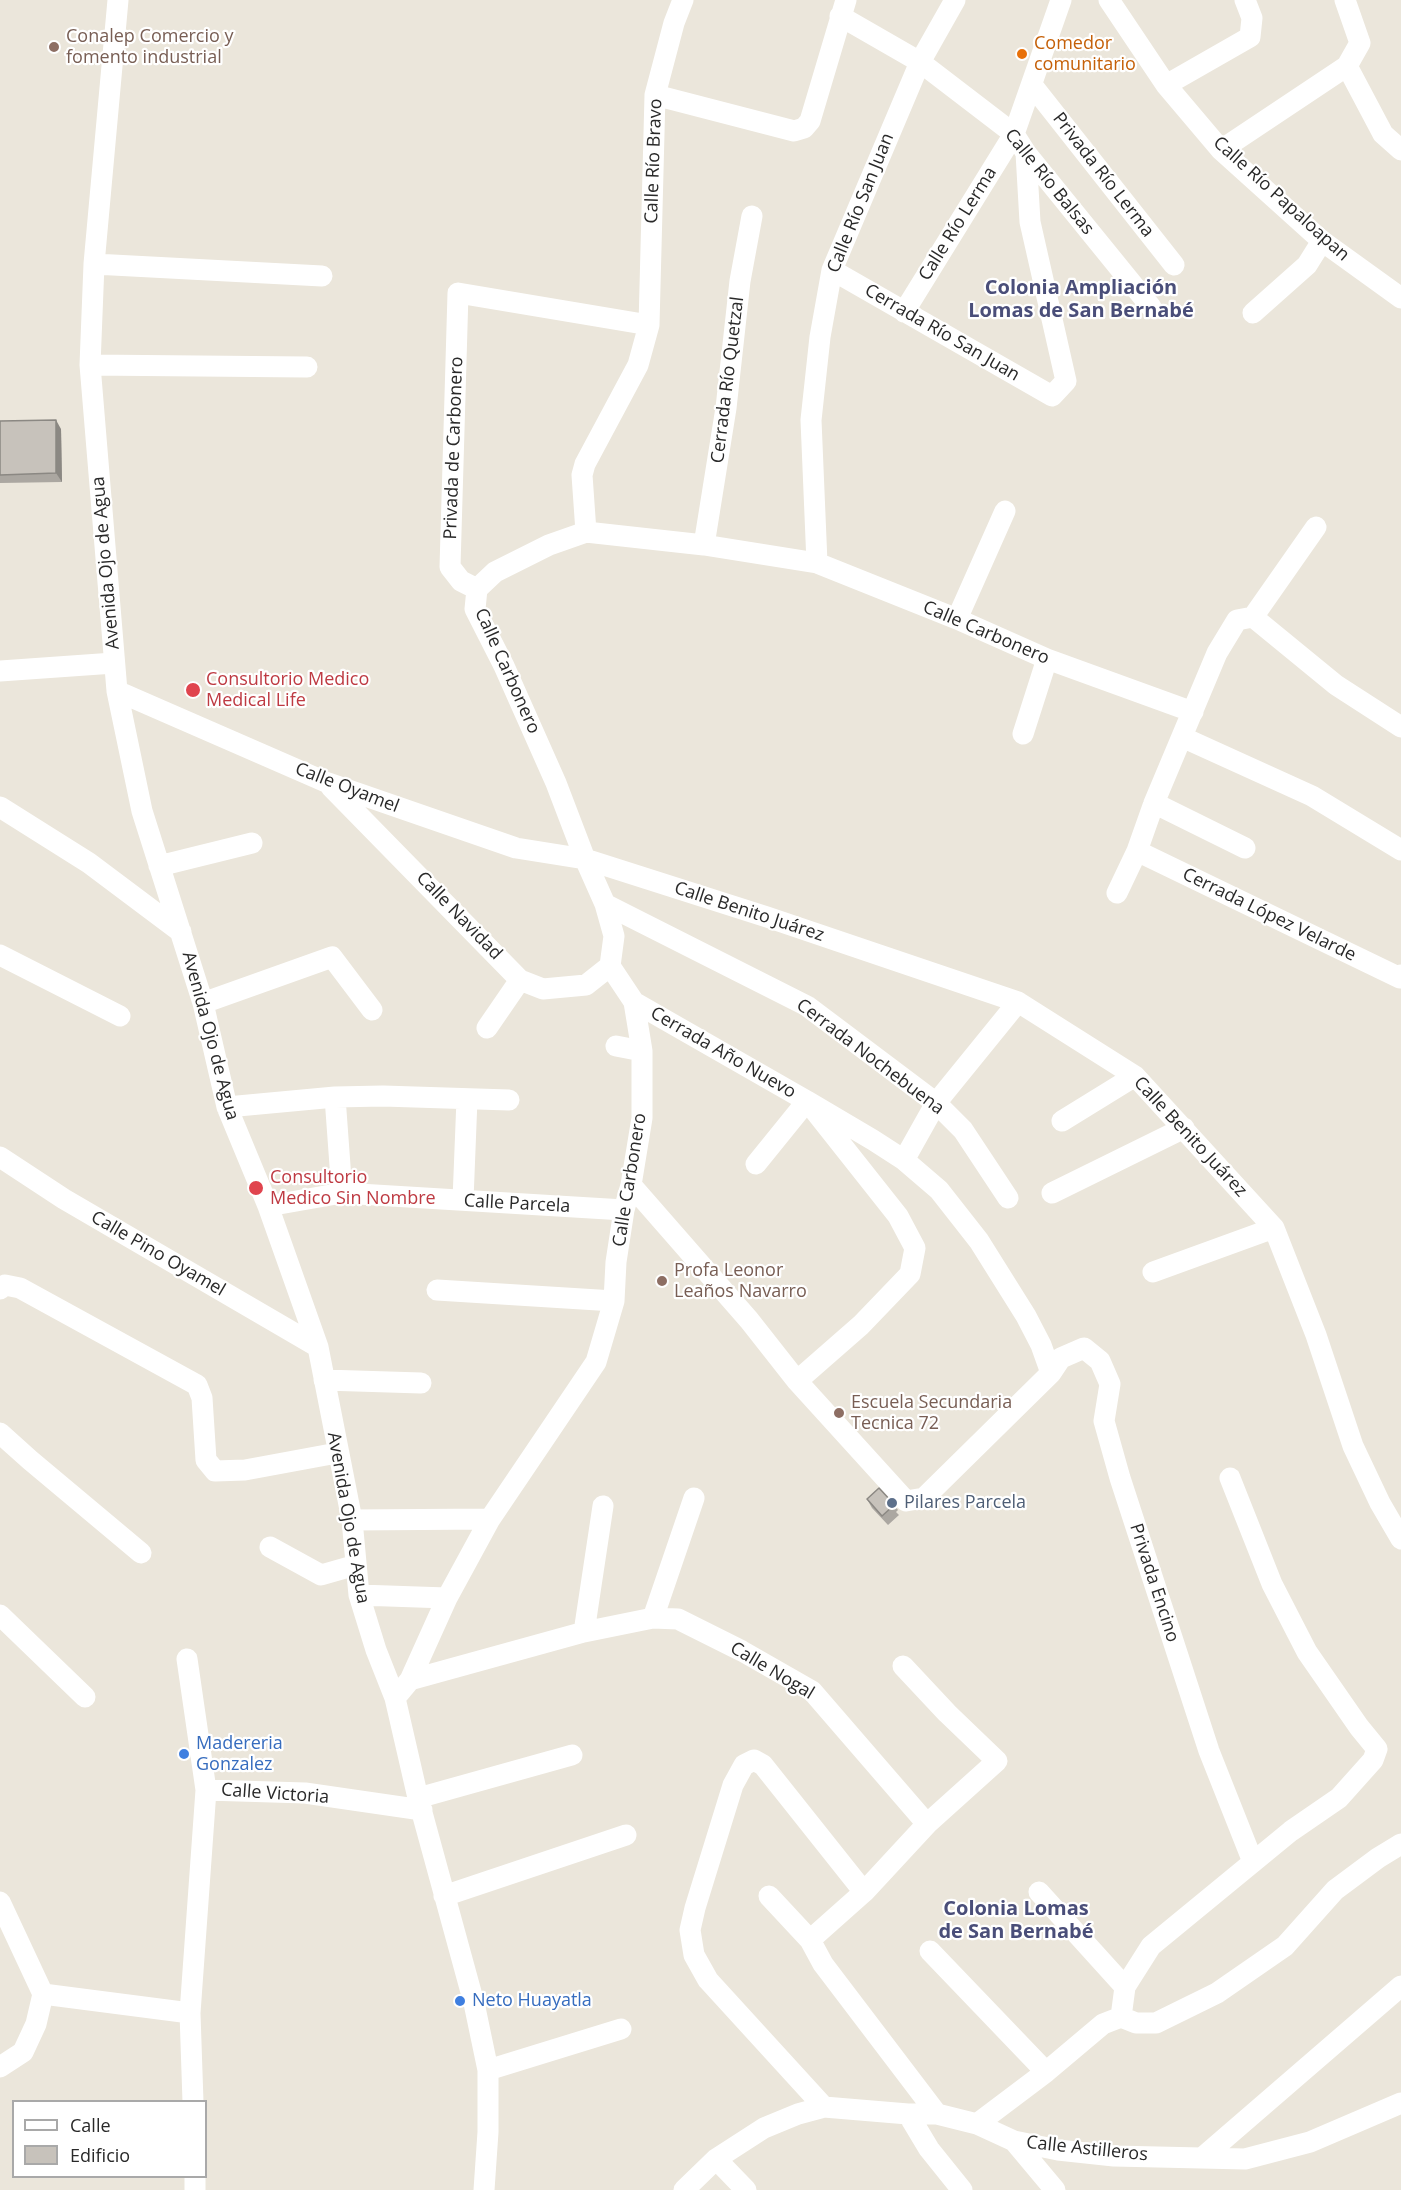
<!DOCTYPE html>
<meta charset="utf-8">
<style>
body{margin:0}
#map{position:relative;width:1401px;height:2190px;overflow:hidden;background:#ebe6db;font-family:"Open Sans",sans-serif}
canvas{display:block}
.legend{position:absolute;left:12px;top:2100px;width:195px;height:78px;box-sizing:border-box;background:#fff;border:2px solid #a9a9a9;margin:0;padding:8px 10px;list-style:none;font-size:18px;color:#292929}
.legend li{display:flex;align-items:center;gap:12px;height:30px}
.legend b{width:30px;border:2px solid #a9a9a9}
</style>
<div id="map">
<canvas width="1401" height="2190"></canvas>
<ul class="legend">
<li><b style="height:8px;background:#fff"></b>Calle</li>
<li><b style="height:16px;background:#c7c2bb"></b>Edificio</li>
</ul>
</div>
<script>
const context = document.querySelector('canvas').getContext('2d');
context.lineJoin = 'round';
function toPath(rows) {
  const path = new Path2D();
  for (const r of rows) {
    path.moveTo(r[0], r[1]);
    for (let i = 2; i < r.length; i += 2) path.lineTo(r[i], r[i + 1]);
  }
  return path;
}
function trace(path, color, width, dash) {
  context.strokeStyle = color;
  context.lineWidth = width;
  context.lineCap = dash ? 'butt' : 'round';
  context.setLineDash(dash || []);
  context.stroke(path);
}
function fillPath(path, color) {
  context.fillStyle = color;
  context.fill(path, 'evenodd');
}
function write(font, color, halo, rows, align = 'center') {
  context.font = font + ' "Open Sans",sans-serif';
  context.lineWidth = 4.5;
  context.setLineDash([]);
  context.textBaseline = 'middle';
  context.strokeStyle = halo;
  context.fillStyle = color;
  for (const [text, x, y, turn = 0] of rows) {
    context.save();
    context.translate(x, y);
    context.rotate((+turn || 0) * Math.PI / 180);
    context.textAlign = isNaN(turn) ? turn : align;
    if (halo) context.strokeText(text, 0, 0);
    context.fillText(text, 0, 0);
    context.restore();
  }
}
trace(toPath([
 [118,0,94,264,90,365,117,691,142,811,203,1003,227,1107,268,1206,318,1347,352,1520,359,1595,376,1650,395,1698,418,1798,474,2003,488,2070,488,2132,484,2190],
 [1109,0,1166,85,1221,150,1322,241,1401,298],
 [840,16,920,62,1014,134,1026,153,1151,307],
 [1347,66,1383,134,1401,150],
 [1032,85,1174,265],
 [1166,85,1250,37,1252,18,1245,0],
 [655,95,794,131,804,128,810,121,846,0],
 [1221,150,1347,66,1360,43,1345,0],
 [94,264,322,276],
 [832,270,1052,396,1066,381,1030,222,1026,153],
 [904,312,1014,134,1061,0],
 [1253,313,1307,265,1322,241],
 [90,365,307,367],
 [586,532,582,475,585,464,638,365,649,325,655,95,674,23,683,0],
 [704,545,726,408,740,281,752,216],
 [817,563,811,420,820,337,832,270,920,62,955,0],
 [477,589,461,581,450,567,458,293,649,325],
 [1253,617,1316,527],
 [957,619,1005,511],
 [0,671,114,663],
 [117,691,328,783,516,848,585,859,767,917,1018,1002,1135,1076,1274,1228,1316,1335,1353,1446,1380,1503,1401,1539],
 [1023,734,1047,659],
 [1182,737,1312,796,1401,850],
 [331,787,520,980,543,989,586,985,610,966],
 [1154,803,1245,848],
 [0,807,89,863,181,932],
 [1137,851,1400,978,1401,975],
 [159,866,252,843],
 [1117,893,1137,851,1154,803,1217,653,1237,620,1253,617,1336,685,1401,727],
 [605,904,807,1006,936,1103,963,1130,1008,1198],
 [0,955,120,1016],
 [634,1002,807,1101,898,1216,915,1248,910,1274,861,1325,797,1381],
 [203,1003,332,957,372,1010],
 [487,1028,520,980],
 [616,1046,642,1051],
 [335,1097,342,1193],
 [227,1107,335,1097,383,1096,509,1100],
 [1062,1121,1135,1076],
 [0,1157,64,1199,318,1347],
 [904,1160,936,1103,1018,1002],
 [756,1164,807,1101,873,1140,904,1160,939,1190,979,1241,1026,1316,1041,1345,1051,1373],
 [631,1185,749,1320,797,1381,906,1501,924,1498,1051,1373,1061,1358,1084,1348,1100,1361,1110,1384,1104,1421,1120,1478,1209,1751,1253,1862],
 [1052,1193,1184,1128],
 [463,1200,467,1099],
 [268,1206,342,1193,624,1210],
 [1153,1272,1274,1228],
 [0,1289,5,1285,20,1288,197,1385,202,1398,206,1460,215,1471,245,1470,337,1453],
 [437,1290,614,1301],
 [324,1380,421,1383],
 [0,1433,30,1460,141,1553],
 [352,1520,490,1519],
 [270,1547,321,1575,356,1565],
 [359,1595,447,1598],
 [0,1615,85,1697],
 [653,1618,694,1498],
 [584,1632,603,1506],
 [187,1659,206,1790,190,2013,193,2102],
 [410,1680,584,1632,653,1618,678,1619,742,1651,812,1691,927,1824],
 [395,1698,410,1680,447,1598,490,1519,596,1362,614,1301,616,1262,624,1210,631,1185,642,1118,642,1051,634,1002,610,966,614,936,605,904,585,859,556,783,504,666,475,609,477,589,495,572,549,545,586,532,704,545,817,563,957,619,1047,659,1193,712],
 [206,1790,305,1793,422,1810],
 [418,1798,572,1755],
 [1039,1892,1125,1987],
 [444,1896,626,1835],
 [769,1896,810,1940,823,1964,937,2114],
 [0,1902,43,1994],
 [810,1940,864,1892,927,1824,997,1761,947,1713,903,1666],
 [930,1951,1046,2072],
 [43,1994,190,2013],
 [1121,2017,1136,2023,1156,2023,1217,1993,1285,1946,1335,1890,1378,1858,1401,1844],
 [0,2067,23,2052,36,2024,43,1994],
 [488,2070,621,2029],
 [824,2107,708,1980,694,1955,690,1930,695,1908,733,1785,744,1765,754,1760,763,1765,864,1892],
 [908,2114,929,2149,962,2190],
 [977,2124,1046,2072,1103,2024,1121,2017,1125,1987,1151,1946,1291,1831,1339,1798,1373,1760,1377,1749,1359,1727,1307,1652,1272,1584,1230,1478],
 [1014,2141,1055,2190],
 [1202,2158,1401,1986],
 [716,2159,746,2190],
 [195,2176,195,2190],
 [684,2190,716,2159,764,2128,798,2114,824,2107,908,2114,937,2114,977,2124,1014,2141,1058,2150,1114,2156,1245,2159,1310,2142,1401,2103]
]), '#fff', 21);
fillPath(toPath([
 [0,421,61,429,62,482,0,483],
 [867,1499,892,1502,898,1510,896,1512,899,1515,888,1525,872,1508]
]), '#aba7a1');
fillPath(toPath([
 [56,420,61,429,62,482,56,473]
]), '#8b8883');
const building = toPath([
 [56,420,56,473,0,475,0,421,56,420],
 [879,1488,892,1502,890,1504,893,1506,882,1516,867,1499,879,1488]
]);
fillPath(building, '#c7c2bb');
trace(building, '#8b8883', 1.5);
for (const [x, y, r, color] of [
 [54,47,6,"#8d6e63"],
 [1022,54,6,"#e8710a"],
 [193,690,8,"#e0444e"],
 [256,1188,8,"#e0444e"],
 [662,1281,6,"#8d6e63"],
 [839,1413,6,"#8d6e63"],
 [892,1503,6,"#5c6f8a"],
 [184,1754,6,"#3f7fe0"],
 [460,2001,6,"#3f7fe0"]
]) {
  const dot = new Path2D();
  dot.arc(x, y, r, 0, 2 * Math.PI);
  context.fillStyle = color;
  context.fill(dot);
  trace(dot, '#fff', 2);
}
write('18px', '#785e54', '#fff', [
 ["Conalep Comercio y",66,37],
 ["fomento industrial",66,58],
 ["Profa Leonor",674,1271],
 ["Leaños Navarro",674,1292],
 ["Escuela Secundaria",851,1403],
 ["Tecnica 72",851,1424]
], 'left');
write('18px', '#c56008', '#fff', [
 ["Comedor",1034,44],
 ["comunitario",1034,65]
], 'left');
write('18px', '#292929', '#fff', [
 ["Calle Río Bravo",654,161,-88],
 ["Privada Río Lerma",1103,175,52],
 ["Calle Río Balsas",1049,182,51],
 ["Calle Río Papaloapan",1281,199,42],
 ["Calle Río San Juan",861,203,-68],
 ["Calle Río Lerma",958,224,-58],
 ["Cerrada Río San Juan",942,333,30],
 ["Cerrada Río Quetzal",728,380,-83],
 ["Privada de Carbonero",454,448,-88],
 ["Avenida Ojo de Agua",106,563,-95],
 ["Calle Carbonero",986,633,23],
 ["Calle Carbonero",507,671,66],
 ["Calle Oyamel",347,788,21],
 ["Calle Benito Juárez",749,912,18],
 ["Cerrada López Velarde",1269,915,26],
 ["Calle Navidad",459,916,46],
 ["Avenida Ojo de Agua",210,1036,75],
 ["Cerrada Año Nuevo",723,1053,30],
 ["Cerrada Nochebuena",870,1057,37],
 ["Calle Benito Juárez",1190,1137,47],
 ["Calle Carbonero",630,1180,-81],
 ["Calle Parcela",517,1204,3],
 ["Calle Pino Oyamel",158,1254,30],
 ["Avenida Ojo de Agua",348,1518,80],
 ["Privada Encino",1154,1583,72],
 ["Calle Nogal",772,1671,31],
 ["Calle Victoria",275,1794,4],
 ["Calle Astilleros",1087,2149,6]
]);
write('18px', '#be3a42', '#fff', [
 ["Consultorio Medico",206,680],
 ["Medical Life",206,701],
 ["Consultorio",270,1178],
 ["Medico Sin Nombre",270,1199]
], 'left');
write('18px', '#4e5e75', '#fff', [
 ["Pilares Parcela",904,1503]
], 'left');
write('18px', '#366cbe', '#fff', [
 ["Madereria",196,1744],
 ["Gonzalez",196,1765],
 ["Neto Huayatla",472,2001]
], 'left');
write('bold 20px', '#4a4e79', '#fff', [
 ["Colonia Ampliación",1081,288],
 ["Lomas de San Bernabé",1081,311],
 ["Colonia Lomas",1016,1909],
 ["de San Bernabé",1016,1932]
]);
</script>
